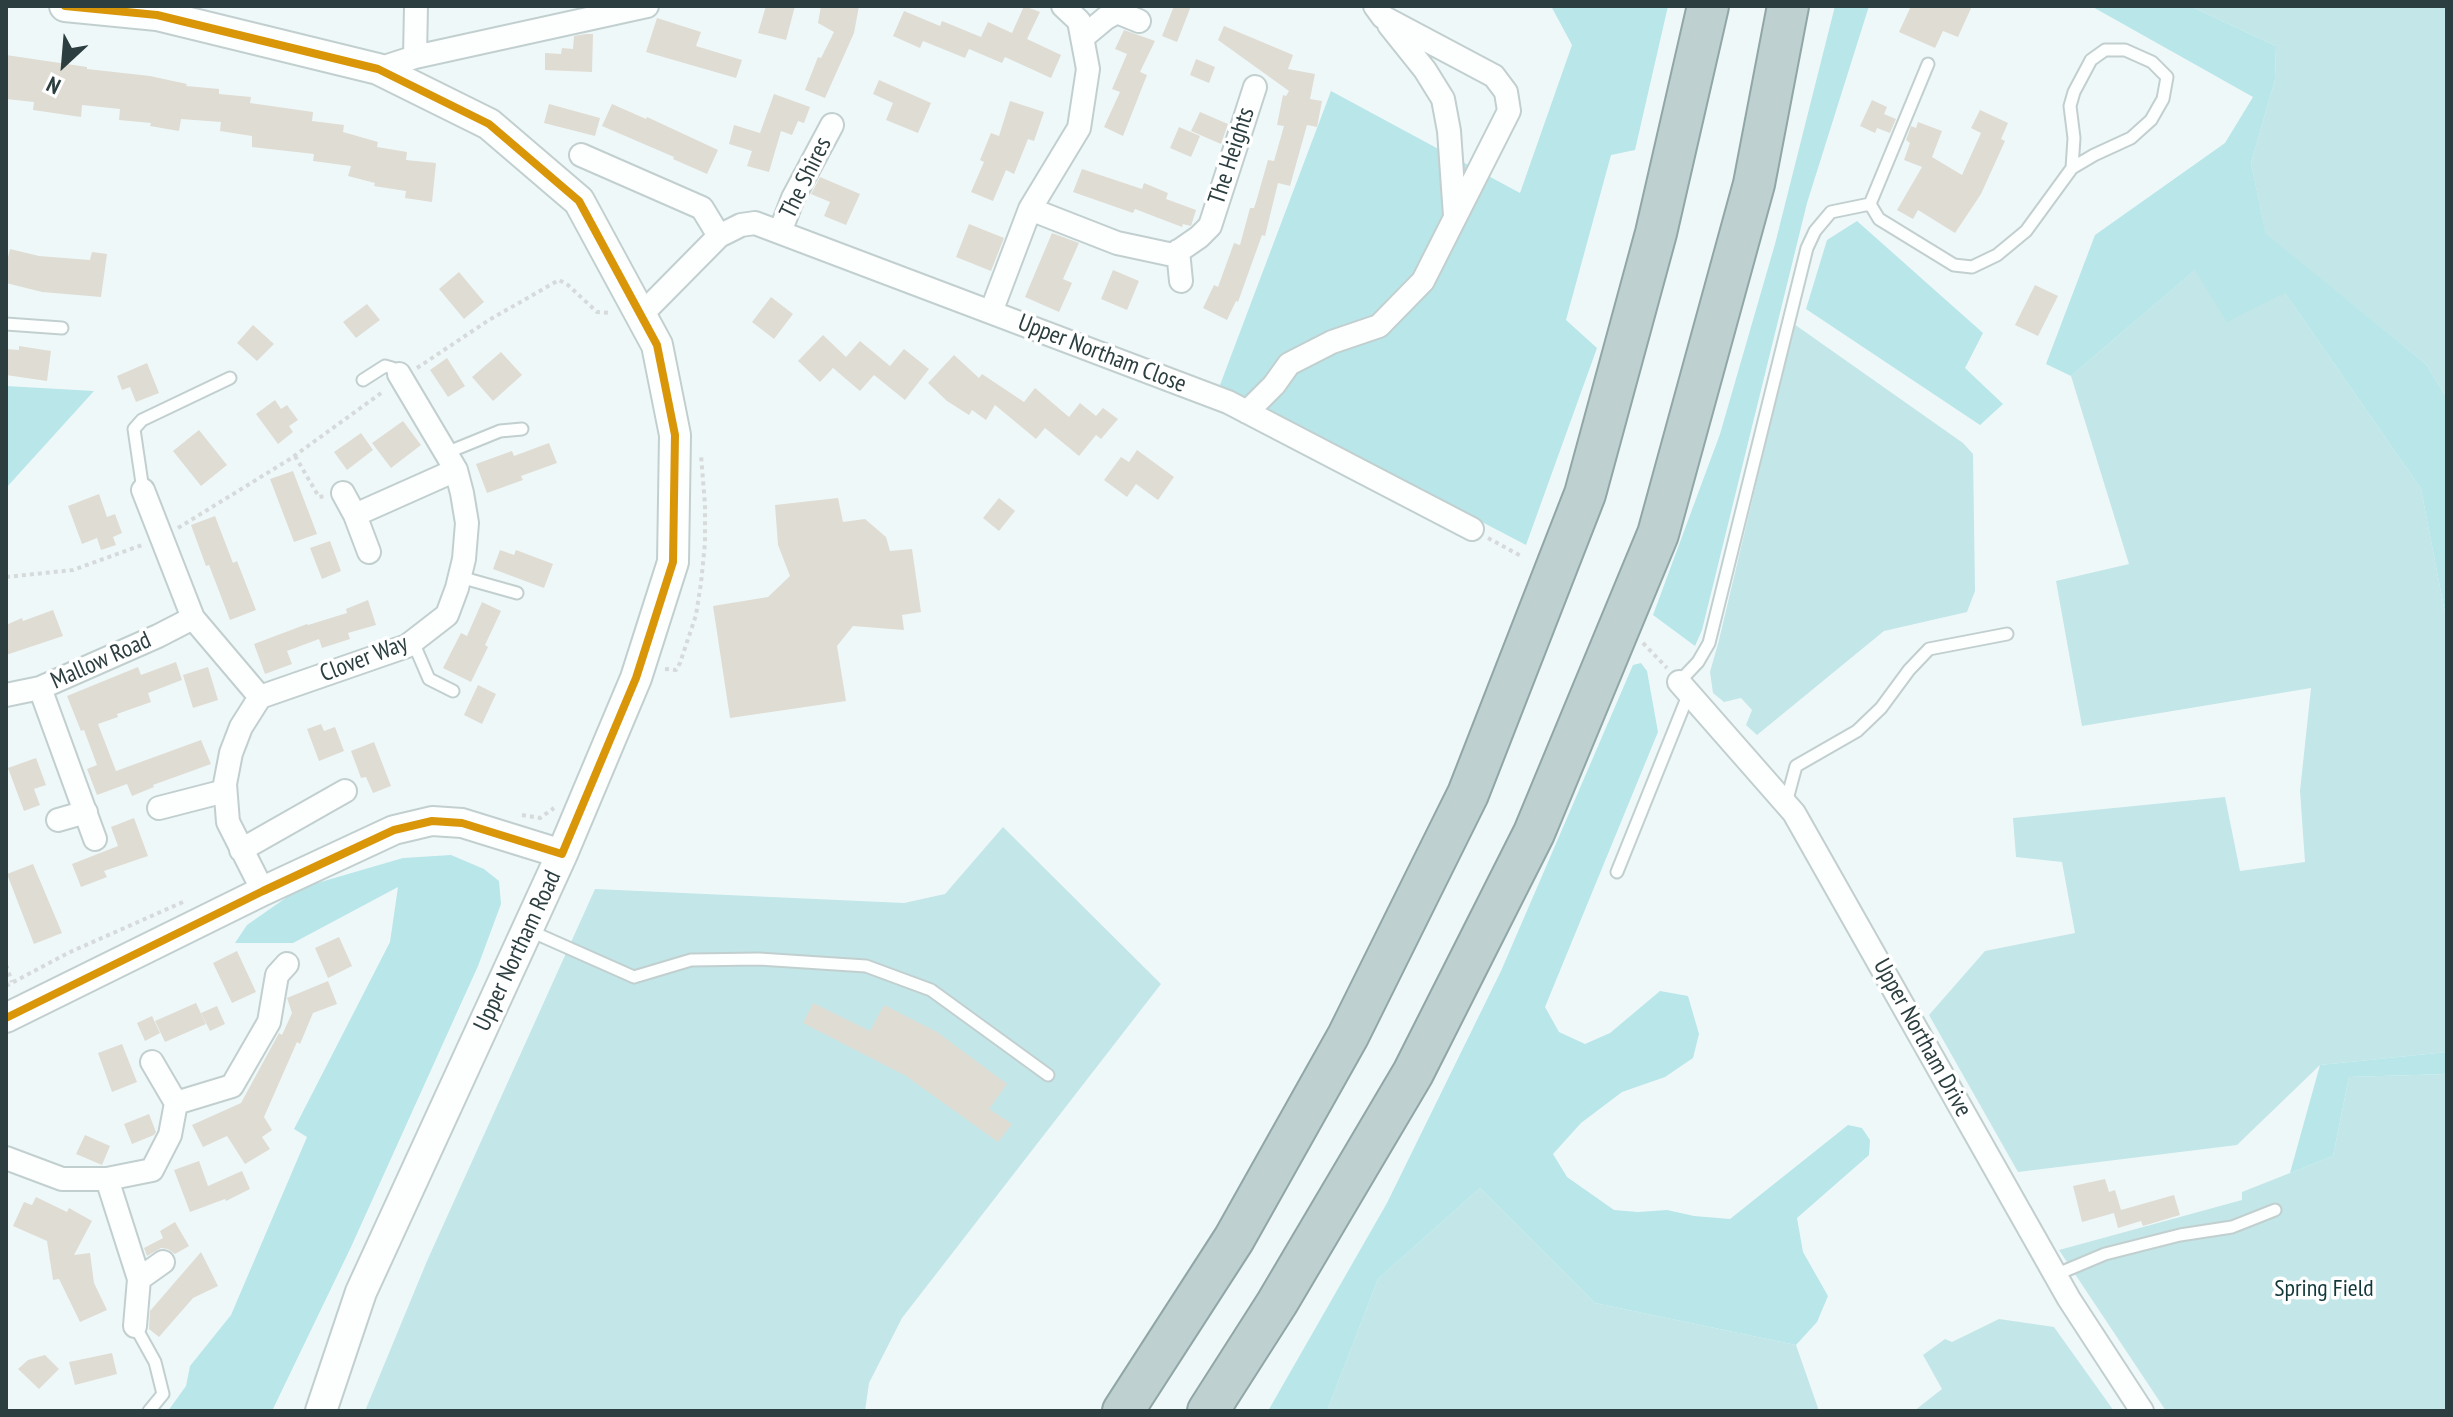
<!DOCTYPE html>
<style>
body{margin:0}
#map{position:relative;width:2453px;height:1417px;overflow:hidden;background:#eff8f9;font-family:"PT Sans Narrow",sans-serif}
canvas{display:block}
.frame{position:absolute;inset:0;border:8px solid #2c3e3f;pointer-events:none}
.north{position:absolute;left:24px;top:24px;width:80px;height:80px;-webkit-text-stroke:6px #fff;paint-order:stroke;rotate:206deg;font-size:22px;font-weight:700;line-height:32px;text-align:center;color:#2c3e3f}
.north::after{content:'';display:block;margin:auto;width:28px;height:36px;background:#2c3e3f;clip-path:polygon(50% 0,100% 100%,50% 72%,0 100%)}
</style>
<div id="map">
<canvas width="2453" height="1417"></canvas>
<div class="frame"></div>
<div class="north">N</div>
</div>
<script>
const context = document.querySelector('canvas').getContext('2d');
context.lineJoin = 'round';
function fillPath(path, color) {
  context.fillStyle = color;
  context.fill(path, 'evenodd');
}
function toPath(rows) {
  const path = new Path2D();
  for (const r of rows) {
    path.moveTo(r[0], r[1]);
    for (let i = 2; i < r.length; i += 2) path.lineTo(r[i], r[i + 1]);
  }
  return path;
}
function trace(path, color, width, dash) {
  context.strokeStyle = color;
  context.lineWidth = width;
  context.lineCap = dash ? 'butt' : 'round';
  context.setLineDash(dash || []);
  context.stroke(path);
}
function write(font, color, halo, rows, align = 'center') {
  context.font = font + ' "PT Sans Narrow",sans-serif';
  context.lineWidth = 7;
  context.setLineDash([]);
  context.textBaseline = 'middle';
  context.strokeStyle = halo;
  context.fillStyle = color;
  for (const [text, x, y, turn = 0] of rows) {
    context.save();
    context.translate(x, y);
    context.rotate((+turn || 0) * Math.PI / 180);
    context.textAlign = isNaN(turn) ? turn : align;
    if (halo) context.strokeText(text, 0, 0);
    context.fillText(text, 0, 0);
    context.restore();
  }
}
fillPath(toPath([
 [2190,6,2447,6,2447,398,2426,364,2266,235,2251,163,2275,80,2276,46],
 [2196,269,2285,293,2421,489,2447,623,2447,1052,2320,1065,2237,1145,2018,1172,1929,1015,1985,951,2075,933,2062,862,2016,857,2013,818,2225,797,2240,871,2305,862,2300,791,2311,688,2082,726,2056,581,2129,564,2071,376],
 [1794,324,1963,443,1973,454,1975,591,1967,612,1884,631,1757,735,1746,725,1752,710,1741,698,1724,702,1713,693,1710,672,1719,640],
 [1003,827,1161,984,902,1318,869,1383,865,1411,365,1411,427,1261,595,889,904,903,945,894],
 [2447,1074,2447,1411,2166,1411,2059,1250,2242,1200,2242,1192,2333,1156,2349,1077],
 [1480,1188,1595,1303,1796,1345,1819,1411,1327,1411,1378,1279],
 [1999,1319,2054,1327,2114,1411,1914,1411,1942,1389,1923,1355,1945,1339,1952,1342]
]), '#c3e6e8');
fillPath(toPath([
 [1551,6,1668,6,1635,150,1611,155,1566,320,1597,348,1526,545,1220,385,1331,91,1520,193,1572,45],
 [1835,6,1869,6,1807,203,1702,630,1695,646,1653,615,1720,434,1775,244],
 [2091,6,2190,6,2276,46,2275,80,2251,163,2266,234,2426,364,2447,398,2447,623,2421,489,2285,293,2227,322,2195,270,2071,376,2046,364,2095,235,2225,143,2253,97],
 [1857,221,1983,333,1965,368,2003,404,1980,425,1806,309,1827,240],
 [6,386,94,391,6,488],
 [1641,663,1647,671,1658,732,1545,1007,1559,1032,1585,1044,1610,1033,1660,991,1688,996,1699,1034,1693,1058,1665,1077,1622,1092,1581,1123,1553,1154,1567,1177,1614,1210,1638,1212,1667,1210,1694,1216,1730,1219,1848,1125,1862,1128,1870,1140,1869,1155,1797,1218,1803,1252,1828,1296,1817,1322,1796,1345,1595,1303,1480,1188,1378,1279,1327,1411,1268,1411,1387,1203,1501,971,1633,665],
 [451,855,484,869,499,881,501,904,478,966,351,1247,272,1411,168,1411,186,1386,190,1366,231,1315,307,1137,294,1129,390,942,398,887,293,943,235,943,247,925,300,888,403,858],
 [2447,1052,2447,1074,2349,1077,2333,1156,2290,1173,2320,1065]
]), '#b8e6e9');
fillPath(toPath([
 [766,6,795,6,786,40,758,33],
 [821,6,859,6,854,33,825,98,805,90,818,57,821,58,834,32,818,23],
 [1024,6,1040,12,1027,39,1061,55,1051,78,1005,57,1002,63,969,49,965,58,923,41,920,48,893,36,904,11,940,26,942,21,981,37,988,22,1012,33],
 [1174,6,1191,6,1177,42,1162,36],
 [1911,6,1972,6,1958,37,1943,31,1935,48,1899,32],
 [657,18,701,32,696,46,742,60,736,78,646,52],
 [1224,26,1293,55,1288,69,1315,74,1310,99,1322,101,1317,127,1307,125,1290,186,1278,183,1265,236,1262,235,1238,302,1236,301,1227,320,1203,308,1214,285,1218,287,1234,243,1240,245,1250,208,1254,208,1256,202,1268,160,1274,161,1284,126,1277,125,1283,95,1286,96,1289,91,1218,40],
 [1124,30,1155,41,1140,72,1147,75,1123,136,1104,127,1120,92,1112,89,1127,54,1115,49],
 [586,34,593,34,592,72,545,70,545,53,561,54,562,48,573,49,574,36],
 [6,55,87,67,87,69,150,76,187,84,186,86,219,89,219,94,251,97,250,103,313,112,312,121,344,125,343,132,378,142,377,147,407,152,406,160,436,163,432,202,405,198,406,191,374,186,375,183,348,176,351,166,313,161,314,154,252,147,252,136,220,131,221,122,181,119,179,131,150,126,151,123,119,120,120,109,82,105,81,117,33,110,34,102,6,99],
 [1196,59,1215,67,1209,83,1190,75],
 [879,80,931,103,918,133,886,120,893,103,873,94],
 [774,94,810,107,804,123,798,121,792,135,781,131,769,172,747,166,752,151,729,144,734,125,760,133],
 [1872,100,1887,107,1884,114,1896,119,1890,133,1877,128,1875,133,1860,126],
 [1010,101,1044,112,1034,141,1028,139,1014,174,1006,170,993,201,971,192,984,162,980,160,991,133,999,136],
 [549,104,600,118,595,136,544,123],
 [612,104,646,119,647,117,718,150,707,174,673,159,674,157,602,126],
 [1980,110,2008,123,2001,139,2005,141,1981,194,1955,233,1918,210,1913,219,1897,210,1922,167,1904,160,1910,143,1906,140,1911,126,1916,128,1918,122,1942,131,1932,157,1962,175,1981,133,1971,128],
 [1200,112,1228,124,1221,144,1191,131],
 [1179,127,1200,136,1191,157,1170,148],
 [1082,169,1142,189,1144,183,1168,193,1166,199,1196,210,1191,226,1183,224,1182,227,1135,209,1133,213,1073,192],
 [820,177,860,194,846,225,824,216,830,202,811,194],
 [969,224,1004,238,991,271,956,257],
 [1052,233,1079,243,1063,279,1072,283,1059,312,1025,297],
 [10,249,39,256,90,260,92,252,107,254,101,297,42,292,6,283,6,266],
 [1113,270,1139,281,1127,310,1101,299],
 [459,272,484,302,464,319,439,289],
 [2035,285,2058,296,2038,336,2015,325],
 [771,297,793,314,774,339,752,322],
 [367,304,380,320,356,338,343,322],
 [253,325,274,344,257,361,237,343],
 [823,335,846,357,860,341,890,366,904,349,929,369,905,400,874,375,860,391,833,368,820,382,798,361],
 [19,346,51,351,47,381,6,375,6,349,19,350],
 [501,352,522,375,493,401,472,377],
 [954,355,979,378,982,374,1024,402,1035,388,1069,417,1080,403,1096,416,1103,408,1118,419,1101,439,1096,435,1079,456,1045,428,1036,439,995,405,986,420,972,410,969,415,947,401,928,383],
 [447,358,465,386,448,397,430,370],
 [147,363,159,393,136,402,130,387,122,390,117,376],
 [275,400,281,409,287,405,298,420,289,426,293,432,278,444,256,414],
 [403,421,421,445,391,468,372,443],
 [199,430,227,465,201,486,173,451],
 [361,433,373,450,347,470,334,452],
 [549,443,557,463,521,476,523,480,487,493,476,464,512,451,514,456],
 [1137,450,1174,477,1158,500,1136,484,1127,497,1104,480,1121,457,1129,462],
 [293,471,317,534,294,542,270,479],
 [99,494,107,517,115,514,122,533,113,537,116,545,101,550,97,538,82,544,68,506],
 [838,498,843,522,865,519,886,537,890,551,912,549,921,612,902,615,904,630,853,626,837,646,846,701,730,718,713,606,768,597,790,576,778,545,775,505],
 [999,498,1015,511,999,531,983,518],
 [215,516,233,563,237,561,256,610,230,620,209,565,206,566,191,525],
 [330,541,341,571,322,579,310,548],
 [500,550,514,555,516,550,553,564,544,588,493,569],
 [368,600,376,625,348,633,350,639,322,648,319,639,287,651,292,664,265,674,254,644,307,624,308,625,347,613,346,609],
 [482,602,501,611,485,645,488,647,471,682,443,668,461,633,467,636],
 [53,610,63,636,6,655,6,625,22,618,23,621],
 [176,662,182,680,148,693,151,702,117,714,118,717,98,724,116,771,201,740,211,764,153,785,154,787,132,796,127,784,97,795,87,769,97,765,84,730,81,731,67,696,138,667,141,675],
 [208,667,218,700,193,708,183,675],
 [478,685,496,694,482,724,464,715],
 [321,724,324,731,335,727,344,751,319,761,307,729],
 [374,742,391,786,373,793,366,777,361,778,351,751],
 [36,758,46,785,34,789,40,805,24,811,8,768],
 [134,818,148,856,104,871,107,877,81,887,72,864,118,846,111,827],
 [33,864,62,933,34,944,7,874],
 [339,937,352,966,328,978,315,948],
 [237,951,256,992,232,1003,213,963],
 [328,981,337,1004,313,1013,300,1044,297,1042,264,1117,272,1130,262,1137,270,1149,245,1164,227,1136,203,1147,192,1125,241,1103,279,1033,282,1035,292,1013,287,998],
 [196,1003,206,1024,165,1042,155,1021],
 [813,1003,870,1031,884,1005,937,1032,1007,1084,989,1109,1012,1124,998,1142,906,1076,803,1023],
 [217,1006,225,1024,210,1031,201,1013],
 [152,1016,160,1033,145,1041,137,1023],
 [122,1044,137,1082,112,1092,98,1053],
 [149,1114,156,1132,154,1135,132,1144,124,1124],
 [85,1135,110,1146,102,1165,76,1154],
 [199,1161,208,1186,242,1171,250,1189,226,1201,225,1199,190,1212,174,1170],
 [2105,1179,2109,1192,2115,1190,2121,1210,2174,1195,2180,1215,2143,1226,2141,1221,2118,1228,2114,1213,2082,1222,2073,1186],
 [36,1197,67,1212,69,1208,92,1221,74,1255,90,1253,94,1283,107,1310,80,1322,59,1279,53,1280,47,1241,13,1226,24,1202,32,1205],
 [175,1222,189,1246,175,1254,168,1249,161,1248,147,1256,144,1248,163,1238,160,1231],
 [201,1252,218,1286,193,1298,159,1337,149,1329,150,1311],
 [112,1353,117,1374,75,1385,69,1362],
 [45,1355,59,1369,39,1389,18,1369,28,1360]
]), '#dfdcd3');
const service = toPath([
 [1928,64,1870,204,1879,219,1954,265,1972,267,1997,255,2026,231,2072,168,2074,138,2070,106,2074,92,2091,60,2105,50,2125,50,2152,62,2167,77,2163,99,2151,120,2131,138,2094,155,2072,168],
 [6,324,62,328],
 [363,380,385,366,392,368,399,374],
 [446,453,500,431,522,429],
 [143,490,134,429,142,420,230,378],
 [460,577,517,593],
 [413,642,429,679,453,691],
 [1679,682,1698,662,1709,643,1807,248,1815,231,1831,212,1870,204],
 [1786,803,1796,766,1857,731,1881,708,1909,670,1929,649,2007,634],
 [1617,872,1689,693],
 [528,930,634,977,691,960,759,959,866,966,931,990,1048,1075],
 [2055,1275,2105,1254,2180,1235,2232,1227,2275,1210],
 [135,1326,155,1362,163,1394,149,1411]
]);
const minor = toPath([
 [1389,25,1425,70,1443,99,1449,131,1455,216],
 [1082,38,1106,18,1117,12,1139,21],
 [415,57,416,6],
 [378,69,415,57,647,6],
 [581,155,702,208,719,236],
 [1030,209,1117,243,1173,255,1199,237,1210,226,1255,87],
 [780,232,793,198,832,125],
 [1178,251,1181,281],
 [991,312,1030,209,1079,128,1088,69,1079,21,1063,6],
 [642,314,719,236,741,225,755,223,1228,402,1472,529],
 [1247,412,1274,385,1289,364,1332,342,1379,326,1423,281,1509,111,1506,92,1494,76,1383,17,1375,6],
 [143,490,193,618,260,697],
 [343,493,355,515,369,552],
 [355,515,456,470],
 [1679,682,1794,813,2069,1299,2142,1411],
 [40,688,95,839],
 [6,695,40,688,158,636,193,618],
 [159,808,225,791],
 [58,820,86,812],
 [241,850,345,791],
 [263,891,228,822,225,784,231,753,241,727,260,697,407,646,447,615,457,588,464,559,467,523,462,493,456,470,399,374],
 [176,1103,232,1086,269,1022,277,975,287,964],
 [6,1158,62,1179,107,1179,152,1170,170,1135,176,1103,152,1062],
 [107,1179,139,1279,135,1326],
 [139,1279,163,1262]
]);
const tertiary = toPath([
 [6,1018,263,891,394,830,432,821,462,823,562,854]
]);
const secondary = toPath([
 [65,6,157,15,378,69,489,124,579,201,657,345,675,435,673,562,636,678,562,854,361,1292,321,1411]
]);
const motorway = toPath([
 [1123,1411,1234,1239,1348,1036,1468,794,1585,494,1656,233,1708,6],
 [1208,1411,1277,1303,1413,1073,1534,833,1658,534,1754,184,1788,6]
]);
trace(service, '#c2cfcf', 15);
trace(minor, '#c2cfcf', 26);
trace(tertiary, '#c2cfcf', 32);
trace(secondary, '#c2cfcf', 34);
trace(motorway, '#90a6a7', 44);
trace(toPath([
 [417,368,489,320,559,280,568,285,597,312,611,313],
 [295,456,319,497,325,496],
 [178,528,290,459,384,391],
 [1488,538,1521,556],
 [6,577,73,570,142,545],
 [1643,643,1667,668],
 [665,669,676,670,680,663,696,615,701,583,705,543,705,505,701,455],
 [522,815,540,818,554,808],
 [6,965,12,982],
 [6,986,68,953,183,902]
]), '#d6dada', 4, [4, 4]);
trace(service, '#fdfefe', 11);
trace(minor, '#fdfefe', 22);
trace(tertiary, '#fdfefe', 28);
trace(secondary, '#fdfefe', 30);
trace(motorway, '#bfd0d1', 40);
trace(toPath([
 [6,1018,263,891,394,830,432,821,462,823,562,854,636,678,673,562,675,435,657,345,579,201,489,124,378,69,157,15,65,6]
]), '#d99609', 8);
write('24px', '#2c3e3f', '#fff', [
 ["The Heights",1232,156,-72],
 ["The Shires",806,178,-64],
 ["Upper Northam Close",1102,354,21],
 ["Clover Way",364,659,-21],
 ["Mallow Road",101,661,-24],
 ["Upper Northam Road",518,951,-65],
 ["Upper Northam Drive",1922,1038,61]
]);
write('24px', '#12383a', '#fff', [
 ["Spring Field",2324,1289]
]);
</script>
